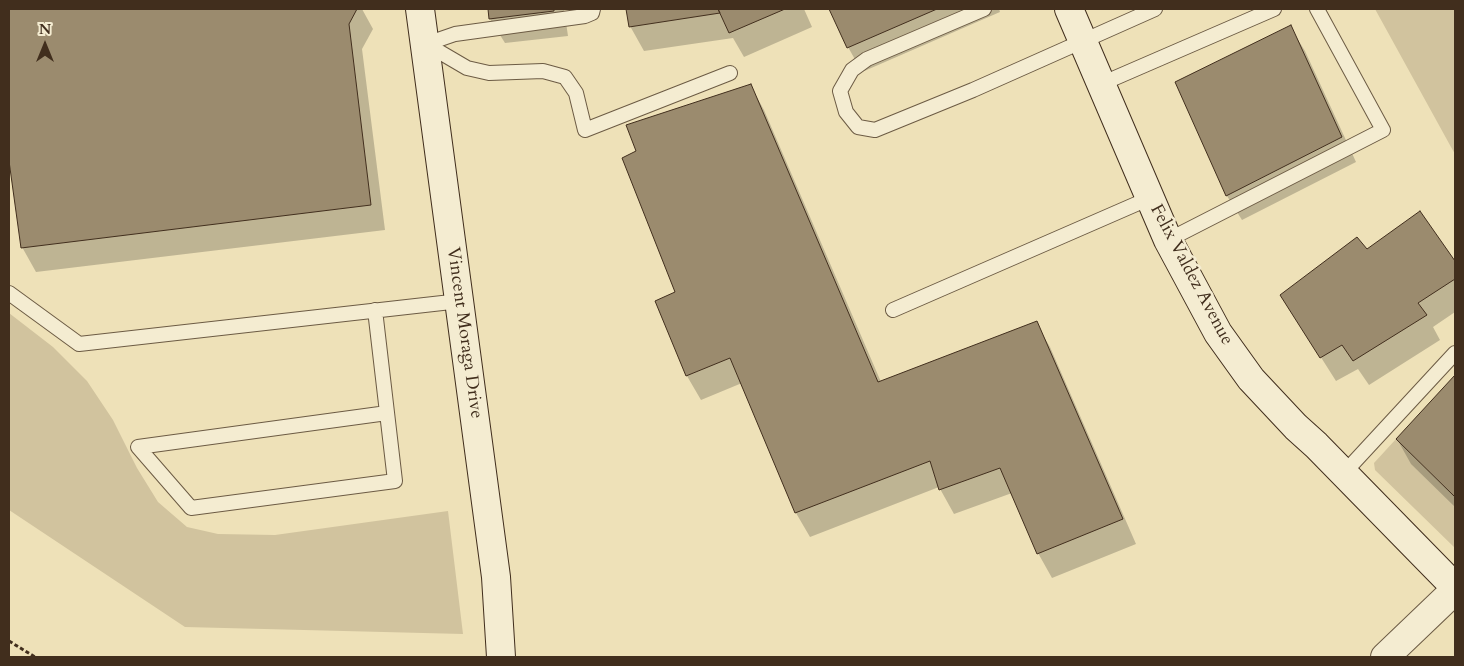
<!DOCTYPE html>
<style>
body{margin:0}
#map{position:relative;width:1464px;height:666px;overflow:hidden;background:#eee1b8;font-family:Cardo,serif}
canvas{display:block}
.frame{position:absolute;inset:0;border:10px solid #412e1d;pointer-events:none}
.north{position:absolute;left:20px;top:20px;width:50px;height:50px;-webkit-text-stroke:4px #f4ecd1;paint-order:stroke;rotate:0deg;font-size:14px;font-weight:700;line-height:20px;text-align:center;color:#412e1d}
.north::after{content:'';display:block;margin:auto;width:18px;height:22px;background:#412e1d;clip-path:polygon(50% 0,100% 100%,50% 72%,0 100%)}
</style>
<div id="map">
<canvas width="1464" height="666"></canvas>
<div class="frame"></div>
<div class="north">N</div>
</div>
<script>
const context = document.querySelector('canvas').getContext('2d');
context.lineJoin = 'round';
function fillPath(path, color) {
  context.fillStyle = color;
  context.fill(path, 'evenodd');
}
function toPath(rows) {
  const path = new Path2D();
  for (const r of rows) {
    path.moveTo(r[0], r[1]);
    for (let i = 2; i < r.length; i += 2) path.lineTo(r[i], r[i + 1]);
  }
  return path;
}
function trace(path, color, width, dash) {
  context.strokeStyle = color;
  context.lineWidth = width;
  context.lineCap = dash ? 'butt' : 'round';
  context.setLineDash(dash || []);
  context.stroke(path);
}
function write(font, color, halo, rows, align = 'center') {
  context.font = font + ' Cardo,serif';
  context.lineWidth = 5;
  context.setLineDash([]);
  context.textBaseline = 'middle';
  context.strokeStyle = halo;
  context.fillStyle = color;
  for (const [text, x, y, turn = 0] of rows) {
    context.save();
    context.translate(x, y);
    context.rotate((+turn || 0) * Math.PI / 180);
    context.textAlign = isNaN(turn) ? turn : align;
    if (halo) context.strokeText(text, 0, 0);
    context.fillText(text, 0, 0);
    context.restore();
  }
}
fillPath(toPath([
 [1375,9,1455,9,1455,154,1451,147],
 [9,313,53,347,87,381,113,420,137,468,158,502,187,527,218,534,275,535,448,511,463,634,185,627,9,510],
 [1396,439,1455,497,1455,548,1375,470,1374,463]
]), '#d1c39e');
fillPath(toPath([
 [9,9,362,9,373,29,362,49,385,230,36,272,22,247,9,152],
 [489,9,564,9,568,36,505,43,490,19],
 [628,9,804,9,812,27,744,57,733,38,644,51,630,26],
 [831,9,999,9,1000,12,862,72,848,47],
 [1290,27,1305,51,1356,162,1242,220,1227,196,1176,83],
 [750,85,764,110,881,382,1036,323,1050,347,1136,544,1052,578,1038,553,1012,493,954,514,939,487,810,537,796,513,742,383,701,400,687,376,656,302,677,292],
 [1420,213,1455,263,1455,312,1433,327,1440,340,1369,385,1358,369,1336,381,1282,296,1366,251],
 [1455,377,1455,507,1411,464,1397,439]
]), '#0003');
const building = toPath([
 [9,9,357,9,349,24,371,205,21,248,9,161,9,9],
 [488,9,554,9,554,11,489,19,488,9],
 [626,9,718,9,720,13,629,27,626,9],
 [718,9,785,9,729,33,718,9],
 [829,9,937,9,847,48,829,9],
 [1291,25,1342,137,1226,196,1175,82,1291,25],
 [751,84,878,382,1037,321,1123,519,1037,554,1000,468,939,490,930,461,795,513,730,358,686,376,655,301,675,292,622,158,636,151,626,125,751,84],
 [1420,211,1455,261,1455,279,1418,303,1427,315,1353,361,1342,345,1320,358,1280,295,1357,237,1367,249,1420,211],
 [1455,375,1455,497,1396,439,1455,375]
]);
fillPath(building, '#9b8b6e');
trace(building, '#412e1d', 1);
const lane = toPath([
 [984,9,867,59,852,70,840,91,846,112,858,127,875,130,973,90,1155,9],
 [426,44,467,68,489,73,543,71,565,77,576,93,585,130,730,73],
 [426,44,455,34,585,16,592,13,593,9],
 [1101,84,1274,9],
 [1168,240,1383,130,1317,9],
 [9,293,79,344,460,301],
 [375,310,395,481,191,508,138,447,387,413],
 [893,310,1150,198],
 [1344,473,1455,353]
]);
const street = toPath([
 [1385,657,1455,590]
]);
const secondary = toPath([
 [420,9,496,577,501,657],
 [1069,9,1168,240,1218,333,1251,379,1296,427,1316,445,1455,587]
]);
trace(lane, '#6c5b44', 16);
trace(street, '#6c5b44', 30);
trace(secondary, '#412e1d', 30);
trace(toPath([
 [9,641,35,657]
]), '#412e1d', 3, [4, 2.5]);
trace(lane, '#f4ecd1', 14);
trace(street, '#f4ecd1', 28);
trace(secondary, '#f4ecd1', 28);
write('18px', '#412e1d', '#f4ecd1', [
 ["Felix Valdez Avenue",1191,275,62],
 ["Vincent Moraga Drive",464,333,82]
]);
</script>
